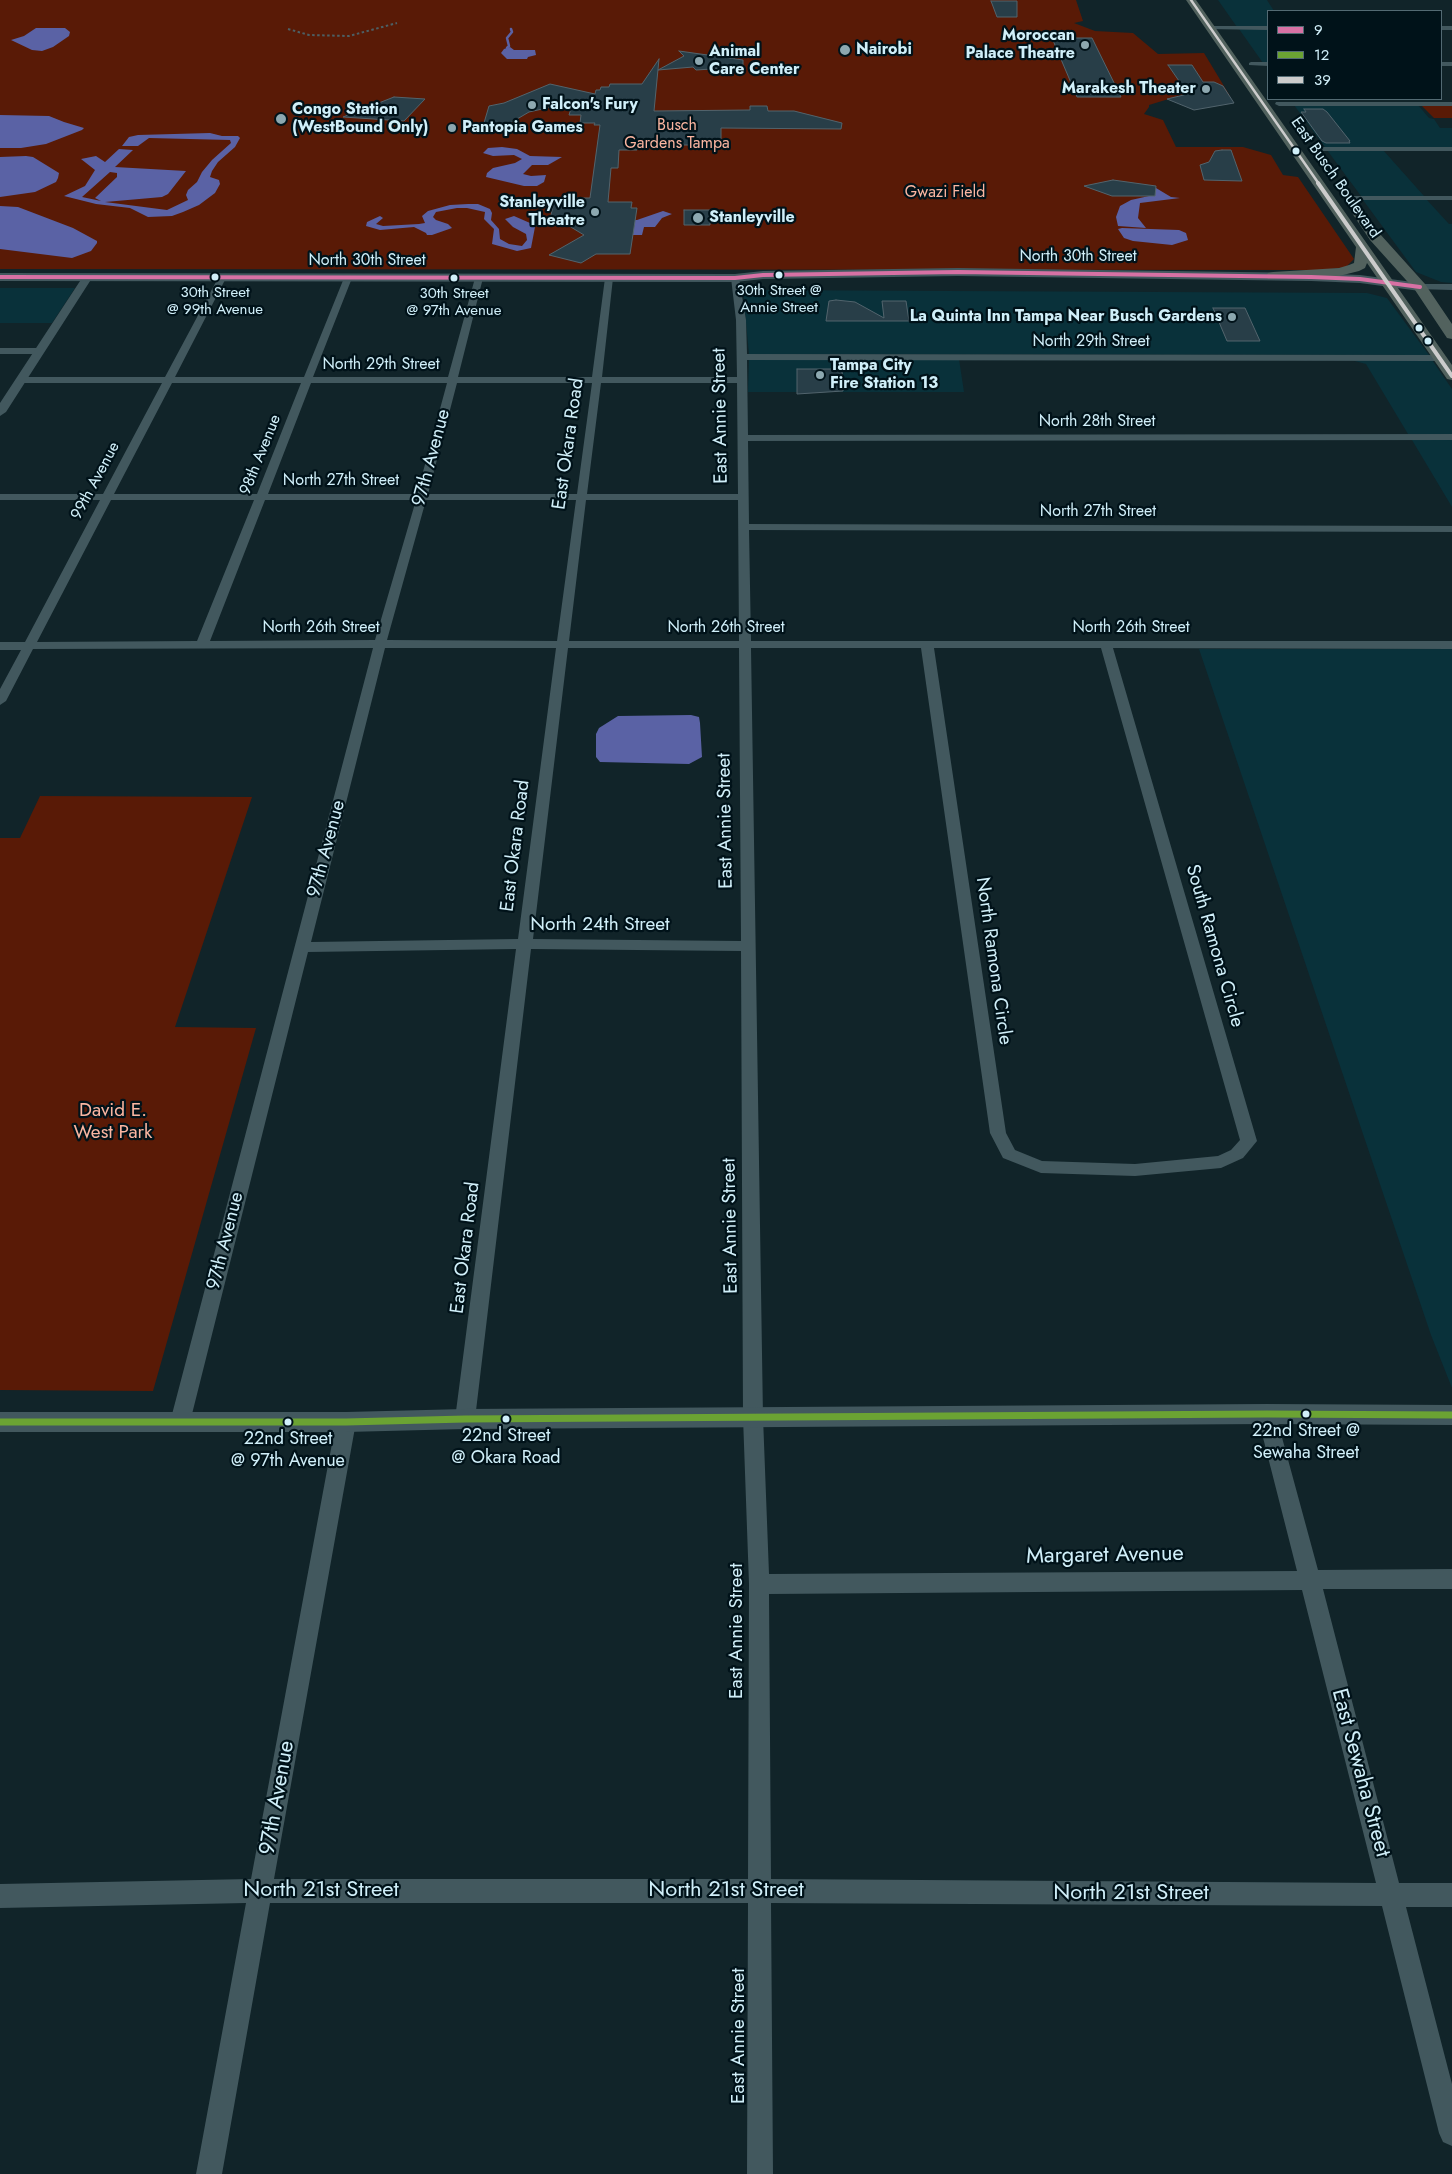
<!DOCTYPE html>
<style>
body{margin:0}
#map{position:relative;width:1452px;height:2174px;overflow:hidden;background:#112429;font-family:Jost,sans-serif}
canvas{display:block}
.legend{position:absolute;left:1267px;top:10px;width:175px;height:90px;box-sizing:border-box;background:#001219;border:1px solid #536a73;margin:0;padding:6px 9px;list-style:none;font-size:15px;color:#d0eff9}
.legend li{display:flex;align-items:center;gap:10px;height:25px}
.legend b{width:25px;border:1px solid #536a73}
</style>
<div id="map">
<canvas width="1452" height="2174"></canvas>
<ul class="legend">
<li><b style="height:6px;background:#d771a4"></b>9</li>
<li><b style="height:6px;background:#6ba333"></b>12</li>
<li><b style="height:6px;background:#ccc"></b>39</li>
</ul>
</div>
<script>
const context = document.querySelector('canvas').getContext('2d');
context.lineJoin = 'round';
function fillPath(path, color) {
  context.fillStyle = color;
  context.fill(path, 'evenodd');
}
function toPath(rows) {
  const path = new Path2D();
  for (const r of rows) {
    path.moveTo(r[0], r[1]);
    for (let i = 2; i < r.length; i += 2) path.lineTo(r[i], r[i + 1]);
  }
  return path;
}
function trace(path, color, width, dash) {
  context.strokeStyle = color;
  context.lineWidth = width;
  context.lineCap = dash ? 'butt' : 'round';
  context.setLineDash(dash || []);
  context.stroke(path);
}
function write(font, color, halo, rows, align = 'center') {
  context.font = font + ' Jost,sans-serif';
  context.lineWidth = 4.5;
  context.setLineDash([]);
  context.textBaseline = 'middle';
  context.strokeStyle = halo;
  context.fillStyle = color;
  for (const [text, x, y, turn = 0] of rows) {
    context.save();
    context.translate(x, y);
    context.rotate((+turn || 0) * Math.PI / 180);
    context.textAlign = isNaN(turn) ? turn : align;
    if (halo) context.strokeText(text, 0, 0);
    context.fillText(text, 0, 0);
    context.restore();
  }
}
fillPath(toPath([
 [1218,0,1267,0,1274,11,1268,11,1268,27,1237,27],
 [1239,29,1268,29,1268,63,1263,63],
 [1294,105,1418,105,1429,118,1434,119,1440,128,1452,128,1452,147,1325,147],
 [1327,150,1383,150,1424,196,1361,196],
 [1363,200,1427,200,1449,224,1452,224,1452,283,1441,282,1416,272],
 [0,288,75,288,52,323,0,323],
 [743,290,1367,293,1387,298,1429,355,749,354],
 [749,359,959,359,964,392,748,392],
 [1351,360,1432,360,1452,389,1452,434,1408,434,1366,364],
 [1412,440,1452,440,1452,507],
 [1199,649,1452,649,1452,1388,1431,1335]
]), '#09313a');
fillPath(toPath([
 [0,0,1076,0,1083,21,1074,23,1095,31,1133,33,1158,54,1204,53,1230,96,1185,94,1149,105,1149,107,1144,114,1163,120,1176,147,1243,147,1271,155,1283,175,1298,177,1354,259,1346,267,1324,270,0,269],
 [1422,106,1452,106,1452,118,1434,118],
 [40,796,252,797,175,1027,256,1028,153,1391,0,1390,0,838,20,838]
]), '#591a06');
fillPath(toPath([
 [36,28,65,28,70,32,69,36,53,47,42,51,32,50,11,40,24,36],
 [510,47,514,50,535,50,536,55,528,57,527,59,507,59,501,53,504,49],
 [0,115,49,116,64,122,84,128,82,130,46,144,21,148,0,148],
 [210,133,222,136,238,136,240,138,235,147,218,162,212,171,210,177,219,180,220,184,215,193,199,205,183,212,172,216,148,217,130,208,96,204,64,196,85,186,95,170,81,159,96,156,105,162,119,149,133,150,115,167,186,171,168,194,162,197,105,202,167,210,188,200,186,195,188,190,197,182,202,172,212,160,231,143,230,140,149,138,138,146,122,146,129,137,138,135],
 [110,172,117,173,117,177,95,198,101,201,82,197],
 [502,147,517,149,530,156,562,157,548,165,532,165,523,174,531,176,546,175,544,182,537,186,524,186,486,177,487,173,493,168,515,163,522,159,514,155,493,156,483,153,488,148],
 [26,156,33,157,59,173,58,178,56,182,35,192,0,197,0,157],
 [1151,185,1171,197,1180,198,1140,203,1138,218,1146,228,1118,226,1116,217,1120,206,1131,200,1149,196,1156,189],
 [468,204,478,204,490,209,492,213,491,220,499,229,500,239,509,244,522,246,527,240,526,234,513,227,505,219,514,216,530,223,535,227,531,248,517,251,492,244,494,229,484,219,485,212,467,208,457,208,436,212,433,217,436,220,448,224,452,228,432,235,427,235,426,233,414,227,380,230,366,226,367,222,380,216,383,218,376,224,383,226,419,224,425,223,422,216,428,211,450,205],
 [0,206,18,207,73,228,97,241,97,243,91,251,72,258,0,249],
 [663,211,672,214,662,218,655,227,644,227,642,235,603,235,619,220,637,220],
 [1122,228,1179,230,1186,233,1188,240,1172,245,1133,241,1124,238,1118,229],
 [691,715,699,717,700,723,702,757,689,764,600,762,596,757,596,734,599,728,618,716]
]), '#5a62a5');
trace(toPath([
 [507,48,509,46,507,38,512,32,511,29]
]), '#5a62a5', 2.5);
const building = toPath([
 [991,1,1017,1,1017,17,997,17,991,1],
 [1052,38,1092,38,1121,97,1077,97,1052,38],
 [679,51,743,60,743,67,696,70,693,67,658,70,684,56,679,51],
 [659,59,654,111,750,110,750,106,767,106,768,111,794,111,842,123,841,129,721,128,721,145,671,145,671,142,638,142,637,150,619,150,618,168,611,168,608,202,632,202,631,208,637,208,630,254,596,254,581,263,549,255,584,235,551,215,554,202,566,198,590,198,600,125,594,125,595,123,580,123,581,115,569,115,573,102,529,112,495,132,481,133,489,106,504,103,550,84,595,94,596,90,600,90,601,87,609,87,610,84,642,84,659,59],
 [1168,65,1192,65,1203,82,1214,82,1223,86,1234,103,1194,110,1167,99,1188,94,1168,65],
 [394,97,425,99,404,121,343,117,394,97],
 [1304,109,1323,109,1327,112,1350,141,1349,141,1350,143,1326,143,1322,141,1301,112,1306,112,1304,109],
 [1222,150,1231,150,1242,181,1204,180,1200,165,1209,162,1215,151,1222,150],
 [1113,180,1156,186,1155,196,1112,196,1084,186,1113,180],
 [684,210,710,210,710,225,684,225,684,210],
 [836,300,855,302,884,318,882,301,906,301,909,321,826,321,829,301,836,300],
 [1213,308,1245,308,1260,341,1227,341,1213,308],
 [797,369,842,369,843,391,797,394,797,369]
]);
fillPath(building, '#283e48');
trace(building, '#52646d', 1);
fillPath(toPath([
 [1210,26,1268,26,1268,30,1208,29,1207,28,1210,26],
 [1441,26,1452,26,1452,30,1441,30,1441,26],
 [1251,62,1268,62,1268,66,1249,65,1249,63,1251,62],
 [1441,62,1452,62,1452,66,1441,66,1441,62],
 [1276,102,1452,102,1452,106,1279,106,1275,104,1276,102],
 [1309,147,1452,147,1452,151,1312,151,1308,149,1309,147],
 [1344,196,1452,196,1452,200,1347,200,1343,198,1344,196],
 [222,275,226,278,175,377,304,377,344,278,348,275,352,278,313,377,448,377,475,278,479,275,483,278,458,377,592,377,605,278,609,275,613,278,602,377,737,377,736,320,731,278,735,275,739,278,746,320,747,354,1440,355,1445,358,1440,361,747,360,748,435,1452,434,1452,440,748,441,749,524,1452,526,1452,532,749,530,751,641,1452,641,1452,649,1113,648,1257,1141,1243,1158,1221,1168,1135,1176,1041,1173,1003,1158,990,1133,921,648,751,648,763,1417,769,1574,1297,1571,1257,1414,1260,1408,1267,1406,1274,1408,1318,1570,1452,1569,1452,1589,1323,1589,1399,1883,1452,1883,1452,1907,1406,1907,1452,2084,1452,2146,1443,2142,1439,2133,1382,1906,771,1903,773,2174,747,2174,748,1903,270,1903,222,2174,196,2174,246,1903,0,1908,0,1884,251,1879,336,1422,339,1416,346,1414,353,1416,356,1422,274,1879,748,1879,749,1584,743,1417,741,951,531,949,475,1419,472,1425,465,1427,458,1425,455,1419,516,949,308,952,190,1422,187,1428,180,1430,173,1428,170,1422,373,648,33,649,6,701,0,705,0,689,21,650,0,650,0,642,25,642,100,500,0,500,0,494,103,494,162,383,21,383,16,380,21,377,165,377,218,278,222,275],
 [172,383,301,383,257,494,114,494,172,383],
 [311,383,447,383,417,494,268,494,311,383],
 [457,383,592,383,577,494,428,494,457,383],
 [601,383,737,383,738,494,587,494,601,383],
 [111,500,254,500,197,641,37,642,111,500],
 [265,500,416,500,375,640,210,641,265,500],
 [426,500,576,500,557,641,387,640,426,500],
 [586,500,738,500,739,641,569,641,586,500],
 [385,648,556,648,518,939,311,942,385,648],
 [568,648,739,648,741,941,533,939,568,648],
 [934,648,1101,648,1240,1140,1231,1150,1218,1156,1135,1164,1042,1161,1015,1150,1006,1133,934,648],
 [1302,1590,1376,1883,771,1879,769,1594,1302,1590],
 [0,348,39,348,44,351,39,354,0,354,0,348]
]), '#42585e');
fillPath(toPath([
 [87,275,92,278,6,412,0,416,0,403,82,278,87,275],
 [1420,284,1452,284,1452,290,1416,289,1415,287,1420,284],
 [1267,1404,1452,1405,1452,1425,1267,1424,465,1429,346,1432,0,1432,0,1412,346,1412,465,1409,1267,1404]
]), '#42585e');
fillPath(toPath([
 [958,268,1311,273,1360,275,1420,283,1426,287,1420,291,1360,283,1311,281,958,276,763,279,735,282,0,281,0,273,735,274,763,271,958,268]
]), '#42585e');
fillPath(toPath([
 [1186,0,1196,0,1452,365,1452,380,1447,379,1367,263,1365,268,1359,271,1339,276,1268,279,1266,276,1268,273,1273,272,1339,268,1349,265,1354,263,1356,247,1186,0],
 [1358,209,1362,210,1380,234,1425,284,1452,324,1452,339,1447,338,1415,290,1370,240,1352,213,1358,209]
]), '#52625e');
trace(toPath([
 [288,29,309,35,349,36,397,23]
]), '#4d6065', 2, [2.5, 2.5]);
trace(toPath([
 [0,277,735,278,763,275,958,272,1311,277,1360,279,1420,287]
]), '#d771a4', 4);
trace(toPath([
 [0,1422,346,1422,465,1419,1267,1414,1452,1415]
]), '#6ba333', 7);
trace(toPath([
 [1191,0,1319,184]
]), '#ccc', 2.5);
trace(toPath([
 [1318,183,1452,376]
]), '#ccc', 4);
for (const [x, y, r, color] of [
 [1085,45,5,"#8da8b0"],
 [845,50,6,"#8da8b0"],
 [699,61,5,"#8da8b0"],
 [1206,89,5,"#8da8b0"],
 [532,105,5,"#8da8b0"],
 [281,119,6,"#8da8b0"],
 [452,128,5,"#8da8b0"],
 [1296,151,4.5,"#d0eff9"],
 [595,212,5,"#8da8b0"],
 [698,218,6,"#8da8b0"],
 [779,275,4.5,"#d0eff9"],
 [215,277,4.5,"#d0eff9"],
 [454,278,4.5,"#d0eff9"],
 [1232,317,5,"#8da8b0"],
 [1419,328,4.5,"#d0eff9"],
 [1428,341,4.5,"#d0eff9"],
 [820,375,5,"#8da8b0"],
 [1306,1414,4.5,"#d0eff9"],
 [506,1419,4.5,"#d0eff9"],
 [288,1422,4.5,"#d0eff9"]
]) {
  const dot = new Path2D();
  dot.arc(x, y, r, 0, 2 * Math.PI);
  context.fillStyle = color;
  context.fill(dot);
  trace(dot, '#001219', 2);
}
write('15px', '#d0eff9', '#001219', [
 ["30th Street @",779,291],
 ["Annie Street",779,308],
 ["30th Street",215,293],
 ["@ 99th Avenue",215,310],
 ["30th Street",454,294],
 ["@ 97th Avenue",454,311]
]);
write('bold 16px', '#d0eff9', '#001219', [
 ["Moroccan",1075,36,"right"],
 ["Palace Theatre",1075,54,"right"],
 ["Nairobi",856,50],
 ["Animal",709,52],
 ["Care Center",709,70],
 ["Marakesh Theater",1196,89,"right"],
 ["Falcon's Fury",542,105],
 ["Congo Station",292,110],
 ["(WestBound Only)",292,128],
 ["Pantopia Games",462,128],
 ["Stanleyville",585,203,"right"],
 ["Theatre",585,221,"right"],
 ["Stanleyville",709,218],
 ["La Quinta Inn Tampa Near Busch Gardens",1222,317,"right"],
 ["Tampa City",830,366],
 ["Fire Station 13",830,384]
], 'left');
write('16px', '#fbb6a1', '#001219', [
 ["Busch",677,126],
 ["Gardens Tampa",677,144],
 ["Gwazi Field",945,193]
]);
write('16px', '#d0eff9', '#001219', [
 ["East Busch Boulevard",1335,178,55],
 ["North 30th Street",1078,257],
 ["North 30th Street",367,261],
 ["North 29th Street",1091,342],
 ["North 29th Street",381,365],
 ["North 28th Street",1097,422],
 ["98th Avenue",261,455,-68],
 ["99th Avenue",96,481,-62],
 ["North 27th Street",341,481],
 ["North 27th Street",1098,512],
 ["North 26th Street",321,628],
 ["North 26th Street",726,628],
 ["North 26th Street",1131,628]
]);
write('18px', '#d0eff9', '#001219', [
 ["22nd Street @",1306,1432],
 ["Sewaha Street",1306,1454],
 ["22nd Street",506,1437],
 ["@ Okara Road",506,1459],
 ["22nd Street",288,1440],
 ["@ 97th Avenue",288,1462]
]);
write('19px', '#d0eff9', '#001219', [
 ["East Annie Street",721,416,-91],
 ["East Okara Road",569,444,-82],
 ["97th Avenue",432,458,-75],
 ["East Annie Street",726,821,-91],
 ["East Okara Road",516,846,-83],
 ["97th Avenue",327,849,-75],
 ["North 24th Street",600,925],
 ["South Ramona Circle",1214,946,74],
 ["North Ramona Circle",993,961,82],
 ["East Annie Street",731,1226,-91],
 ["97th Avenue",226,1241,-76],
 ["East Okara Road",466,1248,-83],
 ["East Annie Street",737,1631,-90],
 ["East Annie Street",739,2036,-90]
]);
write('19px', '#fbb6a1', '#001219', [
 ["David E.",113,1111],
 ["West Park",113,1133]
]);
write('22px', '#d0eff9', '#001219', [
 ["Margaret Avenue",1105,1556,-1],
 ["East Sewaha Street",1360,1773,75],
 ["97th Avenue",278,1798,-80],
 ["North 21st Street",321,1891],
 ["North 21st Street",726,1891],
 ["North 21st Street",1131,1894]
]);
</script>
